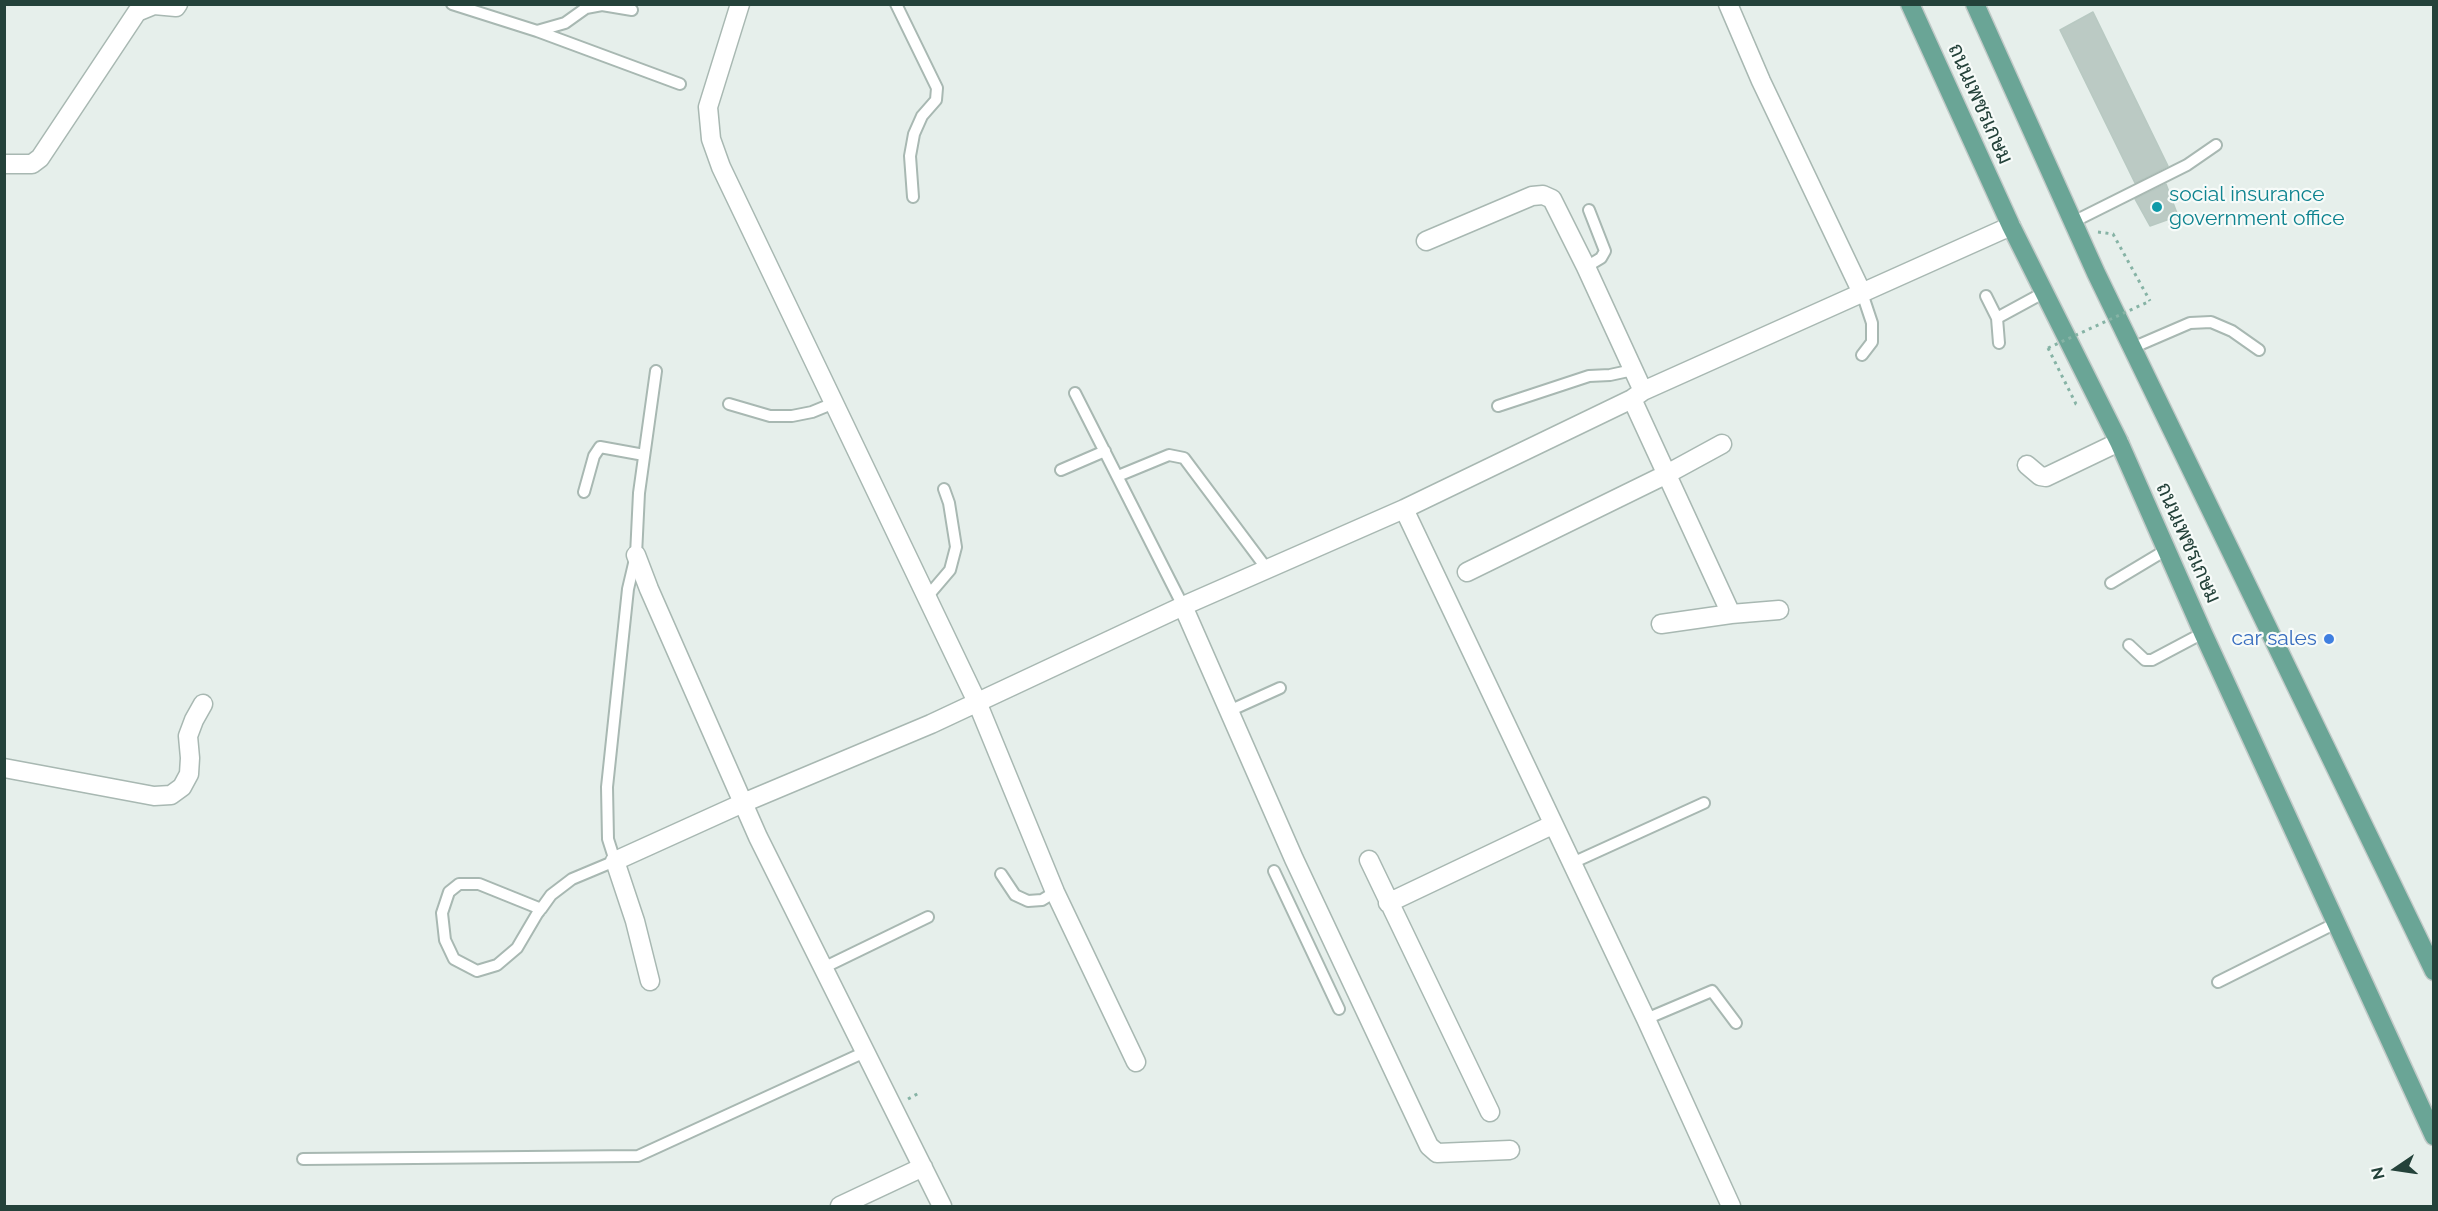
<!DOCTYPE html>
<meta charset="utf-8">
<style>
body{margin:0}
#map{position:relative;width:2438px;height:1211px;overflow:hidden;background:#e6efeb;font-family:Raleway,sans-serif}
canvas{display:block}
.frame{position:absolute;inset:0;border:6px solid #24423a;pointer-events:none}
.north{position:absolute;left:2366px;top:1139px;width:60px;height:60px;-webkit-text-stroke:4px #f7fbf9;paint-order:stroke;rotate:257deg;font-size:16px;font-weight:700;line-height:24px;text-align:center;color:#24423a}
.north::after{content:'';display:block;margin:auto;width:21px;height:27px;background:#24423a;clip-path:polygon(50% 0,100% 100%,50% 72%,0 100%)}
</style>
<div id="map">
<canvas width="2438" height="1211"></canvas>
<div class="frame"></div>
<div class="north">N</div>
</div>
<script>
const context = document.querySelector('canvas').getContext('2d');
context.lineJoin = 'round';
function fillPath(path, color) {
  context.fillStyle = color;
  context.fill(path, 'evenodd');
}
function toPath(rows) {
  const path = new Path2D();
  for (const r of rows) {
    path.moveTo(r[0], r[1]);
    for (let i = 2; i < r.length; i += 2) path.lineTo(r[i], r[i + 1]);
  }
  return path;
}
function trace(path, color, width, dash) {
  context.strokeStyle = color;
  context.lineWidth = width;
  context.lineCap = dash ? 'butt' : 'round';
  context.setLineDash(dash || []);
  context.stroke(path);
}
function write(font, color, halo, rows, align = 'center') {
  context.font = font + ' Raleway,Sarabun,sans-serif';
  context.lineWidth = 4.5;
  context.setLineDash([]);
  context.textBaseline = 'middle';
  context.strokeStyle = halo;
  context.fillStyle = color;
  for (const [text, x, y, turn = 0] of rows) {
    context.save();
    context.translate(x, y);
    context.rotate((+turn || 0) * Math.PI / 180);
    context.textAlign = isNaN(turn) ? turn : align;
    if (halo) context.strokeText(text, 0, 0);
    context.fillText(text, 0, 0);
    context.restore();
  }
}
const building = toPath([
 [2093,12,2168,166,2135,183,2060,30,2093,12],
 [2166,184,2178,216,2150,226,2135,199,2166,184]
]);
fillPath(building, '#bbcac4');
trace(building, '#b8c9c2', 1.5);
const lane = toPath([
 [452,4,537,31,565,23,586,8,602,5,632,10],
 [896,4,937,88,936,100,922,116,914,134,910,156,913,197],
 [537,31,680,84],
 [2073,222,2187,165,2216,145],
 [1586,267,1601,258,1605,251,1589,210],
 [1986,296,1997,318],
 [1999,343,1997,318,2043,293],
 [2132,348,2190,323,2211,322,2232,331,2259,350],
 [1862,355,1872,342,1872,323,1862,293],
 [1075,393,1183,606],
 [729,404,770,416,792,416,812,412,834,403],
 [1498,406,1589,376,1610,375,1633,370],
 [1061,470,1105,451],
 [1118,476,1169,455,1184,458,1267,569],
 [584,492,594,456,600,447,644,455],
 [2111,583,2166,550],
 [927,597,950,570,956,547,949,503,944,489],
 [2129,645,2145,660,2152,660,2203,633],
 [1229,711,1280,688],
 [1570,864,1704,803],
 [1274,871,1339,1009],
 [1001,874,1015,895,1028,901,1042,900,1055,892],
 [541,909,479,884,459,884,449,892,442,913,445,940,454,959,477,971,497,965,517,948,537,914,541,909,551,895,572,879,615,861,608,839,607,787,628,589,636,555,639,493,656,371],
 [823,968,928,917],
 [2218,982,2336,923],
 [1646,1019,1712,991,1736,1023],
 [303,1159,638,1156,865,1052]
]);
const street = toPath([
 [740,4,708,107,711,139,721,167,977,702,1055,892,1136,1062],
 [1728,4,1761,81,1862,293],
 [4,164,32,164,40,158,137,12,154,5,176,7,178,4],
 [1426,241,1532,196,1543,195,1552,199,1586,267,1643,391],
 [1632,399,1731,614],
 [2027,465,2040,476,2046,477,2119,442],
 [1404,509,1646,1019,1731,1206],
 [636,555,649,589,758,837,942,1206],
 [1467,572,1667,474,1722,444],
 [1183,606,1294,859,1429,1146,1437,1153,1510,1150],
 [1661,624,1731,614,1779,610],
 [4,768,154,796,171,795,182,787,189,774,190,758,188,736,194,720,203,704],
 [1369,860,1490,1112],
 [1388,903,1552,825],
 [650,981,635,921,615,861,743,803,931,724,1183,606,1404,509,1632,399,1643,391,2011,226],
 [840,1206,923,1167]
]);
const primary = toPath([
 [1910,4,2011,226,2119,442,2203,633,2434,1136],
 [1975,4,2096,273,2434,971]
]);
trace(lane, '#a8b8b2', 14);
trace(street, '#a8b8b2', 21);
trace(primary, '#c2cac8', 21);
trace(toPath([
 [2098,232,2113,234,2150,301],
 [2048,348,2076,404,2080,406],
 [908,1099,921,1092]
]), '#86b3a5', 3, [3, 4.5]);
trace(lane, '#fff', 10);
trace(street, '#fff', 18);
trace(primary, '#6aa596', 18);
trace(toPath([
 [2048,348,2150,301]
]), '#86b3a5', 3, [3, 4.5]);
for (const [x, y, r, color] of [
 [2157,207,6,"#0f9aa8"],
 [2329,639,6,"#3f7fe0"]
]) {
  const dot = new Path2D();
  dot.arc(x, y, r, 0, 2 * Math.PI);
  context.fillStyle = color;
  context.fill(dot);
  trace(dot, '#f7fbf9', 2);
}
write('21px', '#24423a', '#f7fbf9', [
 ["ถนนเพชรเกษม",1980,104,66],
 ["ถนนเพชรเกษม",2188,543,66]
]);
write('21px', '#0d838f', '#f7fbf9', [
 ["social insurance",2169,195],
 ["government office",2169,219]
], 'left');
write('21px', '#366cbe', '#f7fbf9', [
 ["car sales",2317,639]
], 'right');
</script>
